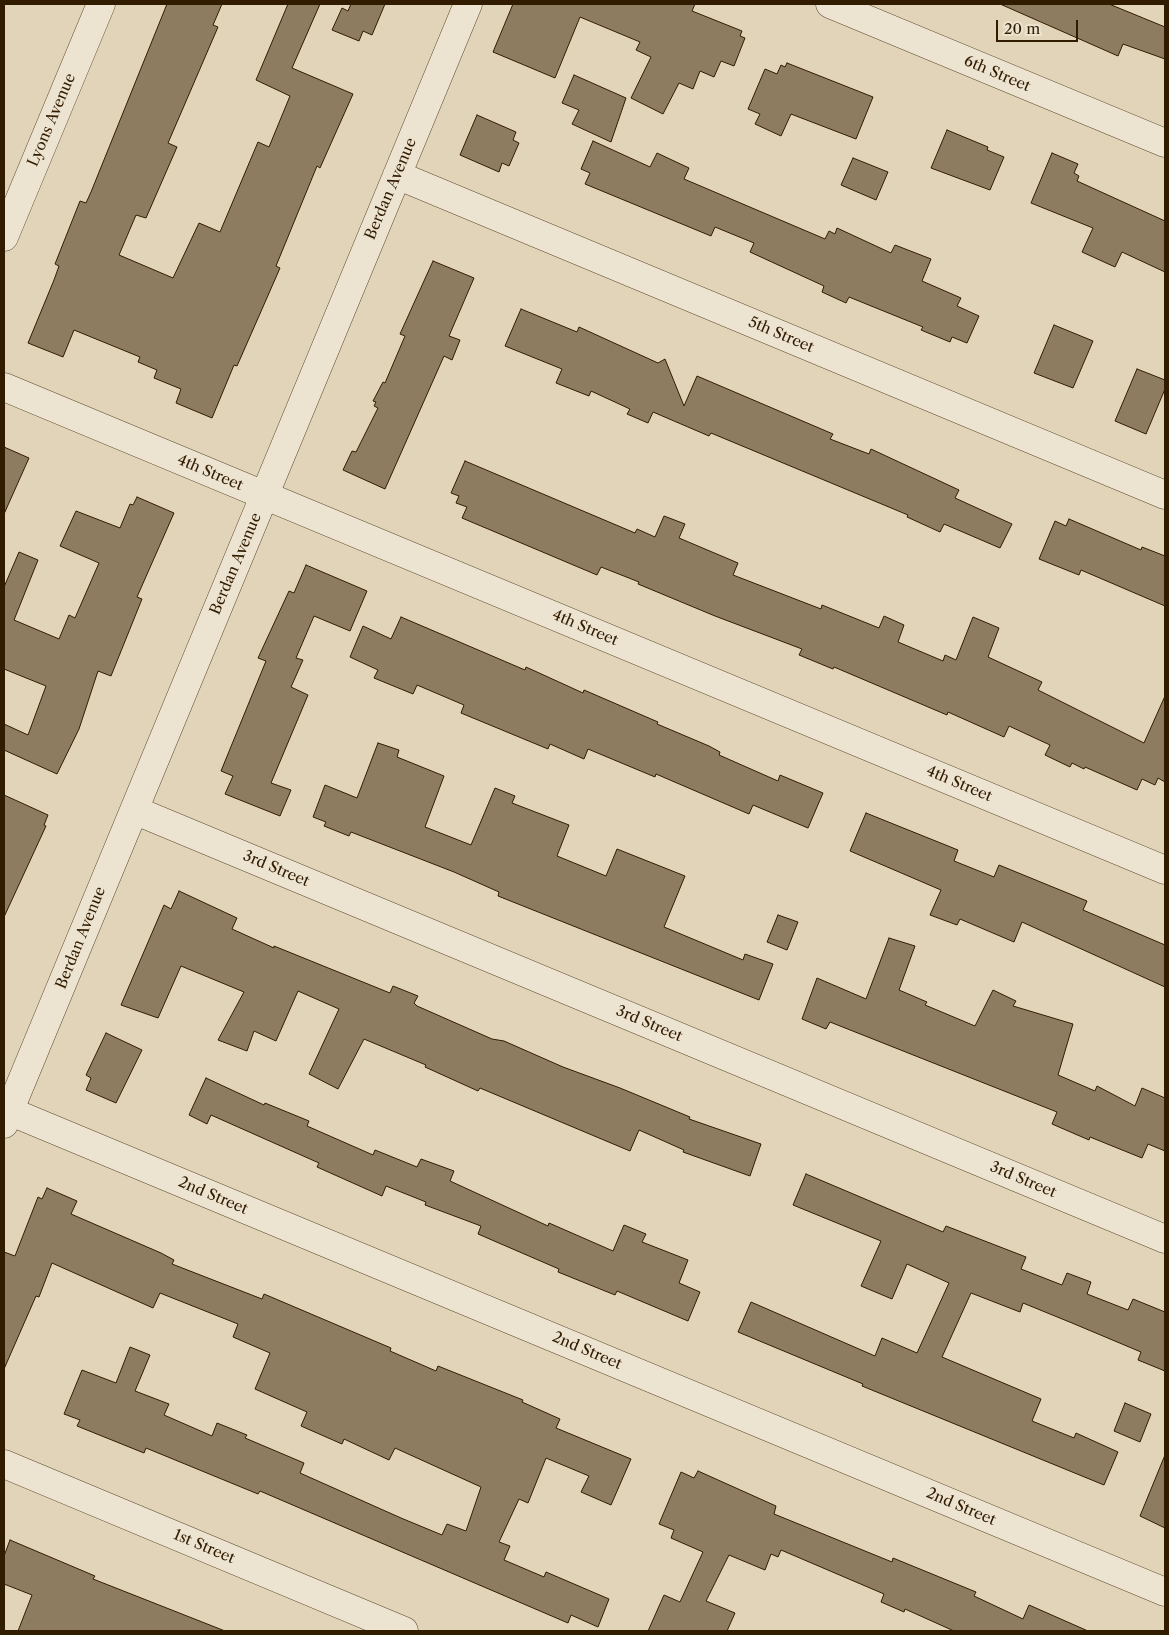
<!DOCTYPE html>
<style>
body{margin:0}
#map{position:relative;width:1169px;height:1635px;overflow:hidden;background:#e2d4b8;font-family:"Libre Caslon Text",serif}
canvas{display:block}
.frame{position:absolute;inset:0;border:5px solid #321c00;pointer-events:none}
.scale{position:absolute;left:996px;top:20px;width:82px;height:22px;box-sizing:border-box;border:2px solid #321c00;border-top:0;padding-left:6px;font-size:15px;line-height:18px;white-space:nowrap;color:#321c00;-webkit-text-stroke:4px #ece3d1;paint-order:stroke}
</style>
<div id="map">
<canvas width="1169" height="1635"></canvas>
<div class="frame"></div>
<div class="scale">20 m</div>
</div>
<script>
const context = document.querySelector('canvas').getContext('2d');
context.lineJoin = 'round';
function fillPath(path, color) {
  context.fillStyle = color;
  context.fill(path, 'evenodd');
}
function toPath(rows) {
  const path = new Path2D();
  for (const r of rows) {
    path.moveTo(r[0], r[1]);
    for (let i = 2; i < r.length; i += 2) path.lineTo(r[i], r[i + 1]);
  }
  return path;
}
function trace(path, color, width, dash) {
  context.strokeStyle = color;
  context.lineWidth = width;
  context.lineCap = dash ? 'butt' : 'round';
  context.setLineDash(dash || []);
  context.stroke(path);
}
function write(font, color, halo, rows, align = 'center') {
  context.font = font + ' "Libre Caslon Text",serif';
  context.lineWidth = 5;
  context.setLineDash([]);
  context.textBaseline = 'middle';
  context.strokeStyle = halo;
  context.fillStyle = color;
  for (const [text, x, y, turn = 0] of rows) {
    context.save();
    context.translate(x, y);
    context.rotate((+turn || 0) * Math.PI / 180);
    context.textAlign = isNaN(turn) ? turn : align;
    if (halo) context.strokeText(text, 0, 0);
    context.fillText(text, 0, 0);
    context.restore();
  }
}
const building = toPath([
 [167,4,222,4,213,25,218,27,168,143,177,147,146,218,136,215,119,255,173,278,199,223,220,232,258,142,269,147,290,96,256,80,288,4,320,4,292,68,353,94,320,168,317,166,276,266,280,268,266,300,237,366,234,365,212,418,176,403,181,389,154,378,157,370,138,362,140,357,74,330,63,357,28,343,54,280,59,266,55,264,80,201,86,203,91,192,167,4],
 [351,4,385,4,372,35,363,31,359,41,332,30,342,8,348,11,351,4],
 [513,4,695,4,692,11,742,31,740,36,745,38,734,66,721,61,714,77,700,71,693,89,679,83,663,114,631,98,651,57,636,50,640,42,580,17,555,78,493,52,513,4],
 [1000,4,1109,4,1165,27,1165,59,1123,44,1118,56,1000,4],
 [787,63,873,97,856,139,791,114,781,136,755,124,760,114,748,109,765,69,777,74,781,65,785,67,787,63],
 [574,75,626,98,611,142,572,124,579,110,562,103,574,75],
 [477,115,516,132,513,140,519,143,509,166,502,163,499,172,460,155,477,115],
 [947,130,988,147,987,150,1004,157,990,190,931,168,947,130],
 [593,141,650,167,657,153,689,168,684,179,825,239,829,231,835,234,837,228,891,253,895,245,931,259,922,281,961,298,957,306,979,316,967,343,952,337,950,342,921,330,923,327,849,297,846,303,822,292,824,286,750,252,754,243,715,227,711,236,585,184,590,173,581,169,593,141],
 [1052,153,1078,164,1074,173,1079,176,1077,181,1165,221,1165,272,1122,252,1115,267,1082,252,1093,228,1031,203,1052,153],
 [853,158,888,172,876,200,841,185,853,158],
 [433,261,474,278,449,336,460,340,452,360,444,356,385,489,343,470,352,451,356,452,378,408,374,406,376,402,373,401,383,382,385,383,405,336,400,334,433,261],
 [521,309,577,332,579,327,658,363,665,359,684,406,697,376,833,434,830,439,869,454,871,449,959,490,955,498,1012,524,1000,548,944,524,940,532,907,517,908,515,711,433,709,436,653,412,648,423,627,414,630,409,591,391,589,396,556,383,562,369,505,346,521,309],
 [1054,325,1093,341,1073,388,1034,373,1054,325],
 [1137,369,1165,380,1165,389,1146,434,1115,421,1137,369],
 [4,447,29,458,4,514,4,447],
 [465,461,635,533,637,529,655,537,664,516,685,524,679,538,738,563,733,575,821,609,822,605,879,628,884,616,904,625,898,642,943,661,945,655,956,660,973,617,999,628,988,657,1042,682,1038,690,1144,743,1165,696,1165,782,1158,778,1155,785,1142,779,1137,790,1085,767,1084,769,1072,763,1070,767,1045,755,1050,745,1009,726,1004,737,948,712,947,715,834,667,833,669,799,655,802,649,715,616,638,584,639,582,601,567,597,575,462,518,467,507,456,503,459,496,451,493,465,461],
 [137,497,174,513,137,597,142,599,111,676,98,671,79,729,57,774,4,750,4,724,28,735,46,686,4,669,4,587,19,552,38,560,14,620,59,639,69,615,75,618,99,563,60,546,76,511,120,528,130,504,133,505,137,497],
 [1069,519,1141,550,1142,547,1165,556,1165,606,1081,570,1079,575,1039,559,1055,521,1066,526,1069,519],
 [306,565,367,591,350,631,314,616,296,658,303,660,291,687,308,695,271,783,291,790,280,816,225,794,233,776,221,771,266,661,258,658,289,591,294,593,306,565],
 [401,617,525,670,526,667,583,693,584,690,658,722,657,724,709,746,720,752,719,755,778,781,780,775,823,793,808,828,753,805,749,814,656,774,655,777,588,749,584,759,550,744,548,749,461,713,464,705,417,685,413,694,374,678,378,670,350,657,363,626,391,639,401,617],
 [378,743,399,750,397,757,444,776,425,827,471,845,495,788,515,796,512,803,569,825,557,856,606,876,617,849,685,876,664,927,743,960,745,954,773,964,759,1000,498,896,499,892,454,872,351,832,349,836,324,826,326,822,313,817,325,785,357,798,378,743],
 [4,795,48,815,44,825,46,826,4,917,4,795],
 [866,813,958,850,954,861,994,877,999,865,1087,901,1083,910,1165,945,1165,987,1022,922,1014,942,960,919,957,925,930,915,941,890,850,851,866,813],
 [179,891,237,918,232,929,274,948,274,946,390,993,393,986,418,996,414,1003,417,1006,492,1039,504,1041,563,1067,620,1088,690,1117,689,1119,761,1144,750,1176,683,1152,684,1150,639,1130,630,1151,480,1088,478,1091,425,1067,426,1065,364,1039,338,1089,309,1074,339,1009,298,991,276,1041,254,1031,247,1051,218,1040,244,992,181,966,158,1018,121,1005,164,905,171,909,179,891],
 [778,915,798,922,787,950,767,942,778,915],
 [889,938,915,946,899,990,927,1002,925,1005,975,1026,993,990,1016,1001,1013,1006,1073,1024,1058,1075,1095,1091,1097,1086,1135,1106,1142,1088,1165,1098,1165,1151,1148,1144,1142,1158,1090,1137,1089,1140,1052,1124,1057,1112,830,1022,826,1029,802,1019,817,978,866,999,889,938],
 [106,1033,142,1050,116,1103,86,1090,91,1078,86,1075,106,1033],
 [206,1078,264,1105,265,1103,309,1121,307,1126,373,1155,375,1150,417,1167,421,1159,454,1171,450,1181,548,1226,549,1223,613,1251,624,1225,646,1234,642,1242,688,1260,679,1283,700,1292,688,1321,617,1291,615,1295,558,1272,559,1269,478,1234,481,1226,425,1205,426,1202,386,1186,382,1196,317,1167,319,1163,211,1115,207,1124,189,1115,206,1078],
 [806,1174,943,1232,946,1226,1026,1257,1021,1269,1062,1285,1067,1273,1091,1282,1087,1294,1128,1310,1133,1299,1165,1312,1165,1371,1138,1360,1141,1352,1072,1323,1023,1303,1020,1312,971,1293,942,1357,1041,1399,1032,1421,1074,1438,1076,1433,1118,1452,1104,1485,862,1386,863,1384,738,1332,751,1302,875,1356,882,1338,917,1353,949,1283,907,1264,892,1299,861,1286,881,1241,793,1205,806,1174],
 [47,1188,77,1201,71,1214,161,1253,174,1260,172,1264,262,1299,264,1294,391,1348,390,1351,436,1371,438,1366,523,1400,522,1402,560,1419,556,1428,631,1459,611,1505,581,1492,589,1476,546,1458,528,1503,519,1499,499,1542,510,1546,504,1560,544,1577,546,1572,609,1599,598,1627,571,1615,568,1623,260,1491,258,1494,146,1448,144,1453,77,1426,80,1420,64,1414,82,1370,116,1383,130,1347,150,1355,135,1391,169,1404,164,1415,212,1436,217,1423,247,1435,245,1438,304,1463,300,1473,401,1518,442,1535,447,1524,466,1531,481,1487,395,1448,389,1460,344,1439,342,1444,301,1426,307,1412,255,1389,270,1353,233,1337,238,1324,160,1293,153,1308,52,1263,39,1297,36,1296,4,1369,4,1252,15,1256,38,1197,42,1199,47,1188],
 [1125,1403,1151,1414,1140,1442,1114,1431,1125,1403],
 [1165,1455,1165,1528,1140,1516,1165,1455],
 [698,1471,776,1506,774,1514,892,1562,893,1558,976,1592,974,1596,1023,1619,1029,1605,1088,1631,954,1631,905,1609,904,1612,881,1602,884,1594,781,1550,778,1557,771,1554,765,1570,729,1555,706,1601,735,1613,727,1631,648,1631,664,1595,680,1602,703,1552,671,1538,674,1530,659,1524,681,1472,694,1478,698,1471],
 [10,1540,95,1576,93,1579,225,1631,18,1631,32,1595,4,1584,4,1556,10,1540]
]);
fillPath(building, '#8e7c60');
trace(building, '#321c00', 1);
const minor = toPath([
 [830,4,1165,143],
 [397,175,1165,495],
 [4,237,101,4],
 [4,387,1165,870],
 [134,810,1165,1239],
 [9,1111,1165,1592],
 [4,1124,468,4],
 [4,1464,404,1631]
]);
trace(minor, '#5e4a2e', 29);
trace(minor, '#ece3d1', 28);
write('15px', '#321c00', '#ece3d1', [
 ["6th Street",997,74,23],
 ["Lyons Avenue",52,120,-67],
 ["Berdan Avenue",391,189,-67],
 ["5th Street",781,335,23],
 ["4th Street",210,473,23],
 ["Berdan Avenue",236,564,-67],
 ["4th Street",585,628,23],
 ["4th Street",959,784,23],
 ["3rd Street",276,869,23],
 ["Berdan Avenue",81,938,-68],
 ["3rd Street",649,1024,23],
 ["3rd Street",1023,1180,23],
 ["2nd Street",213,1196,23],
 ["2nd Street",587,1351,23],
 ["2nd Street",961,1507,23],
 ["1st Street",204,1547,23]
]);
</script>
